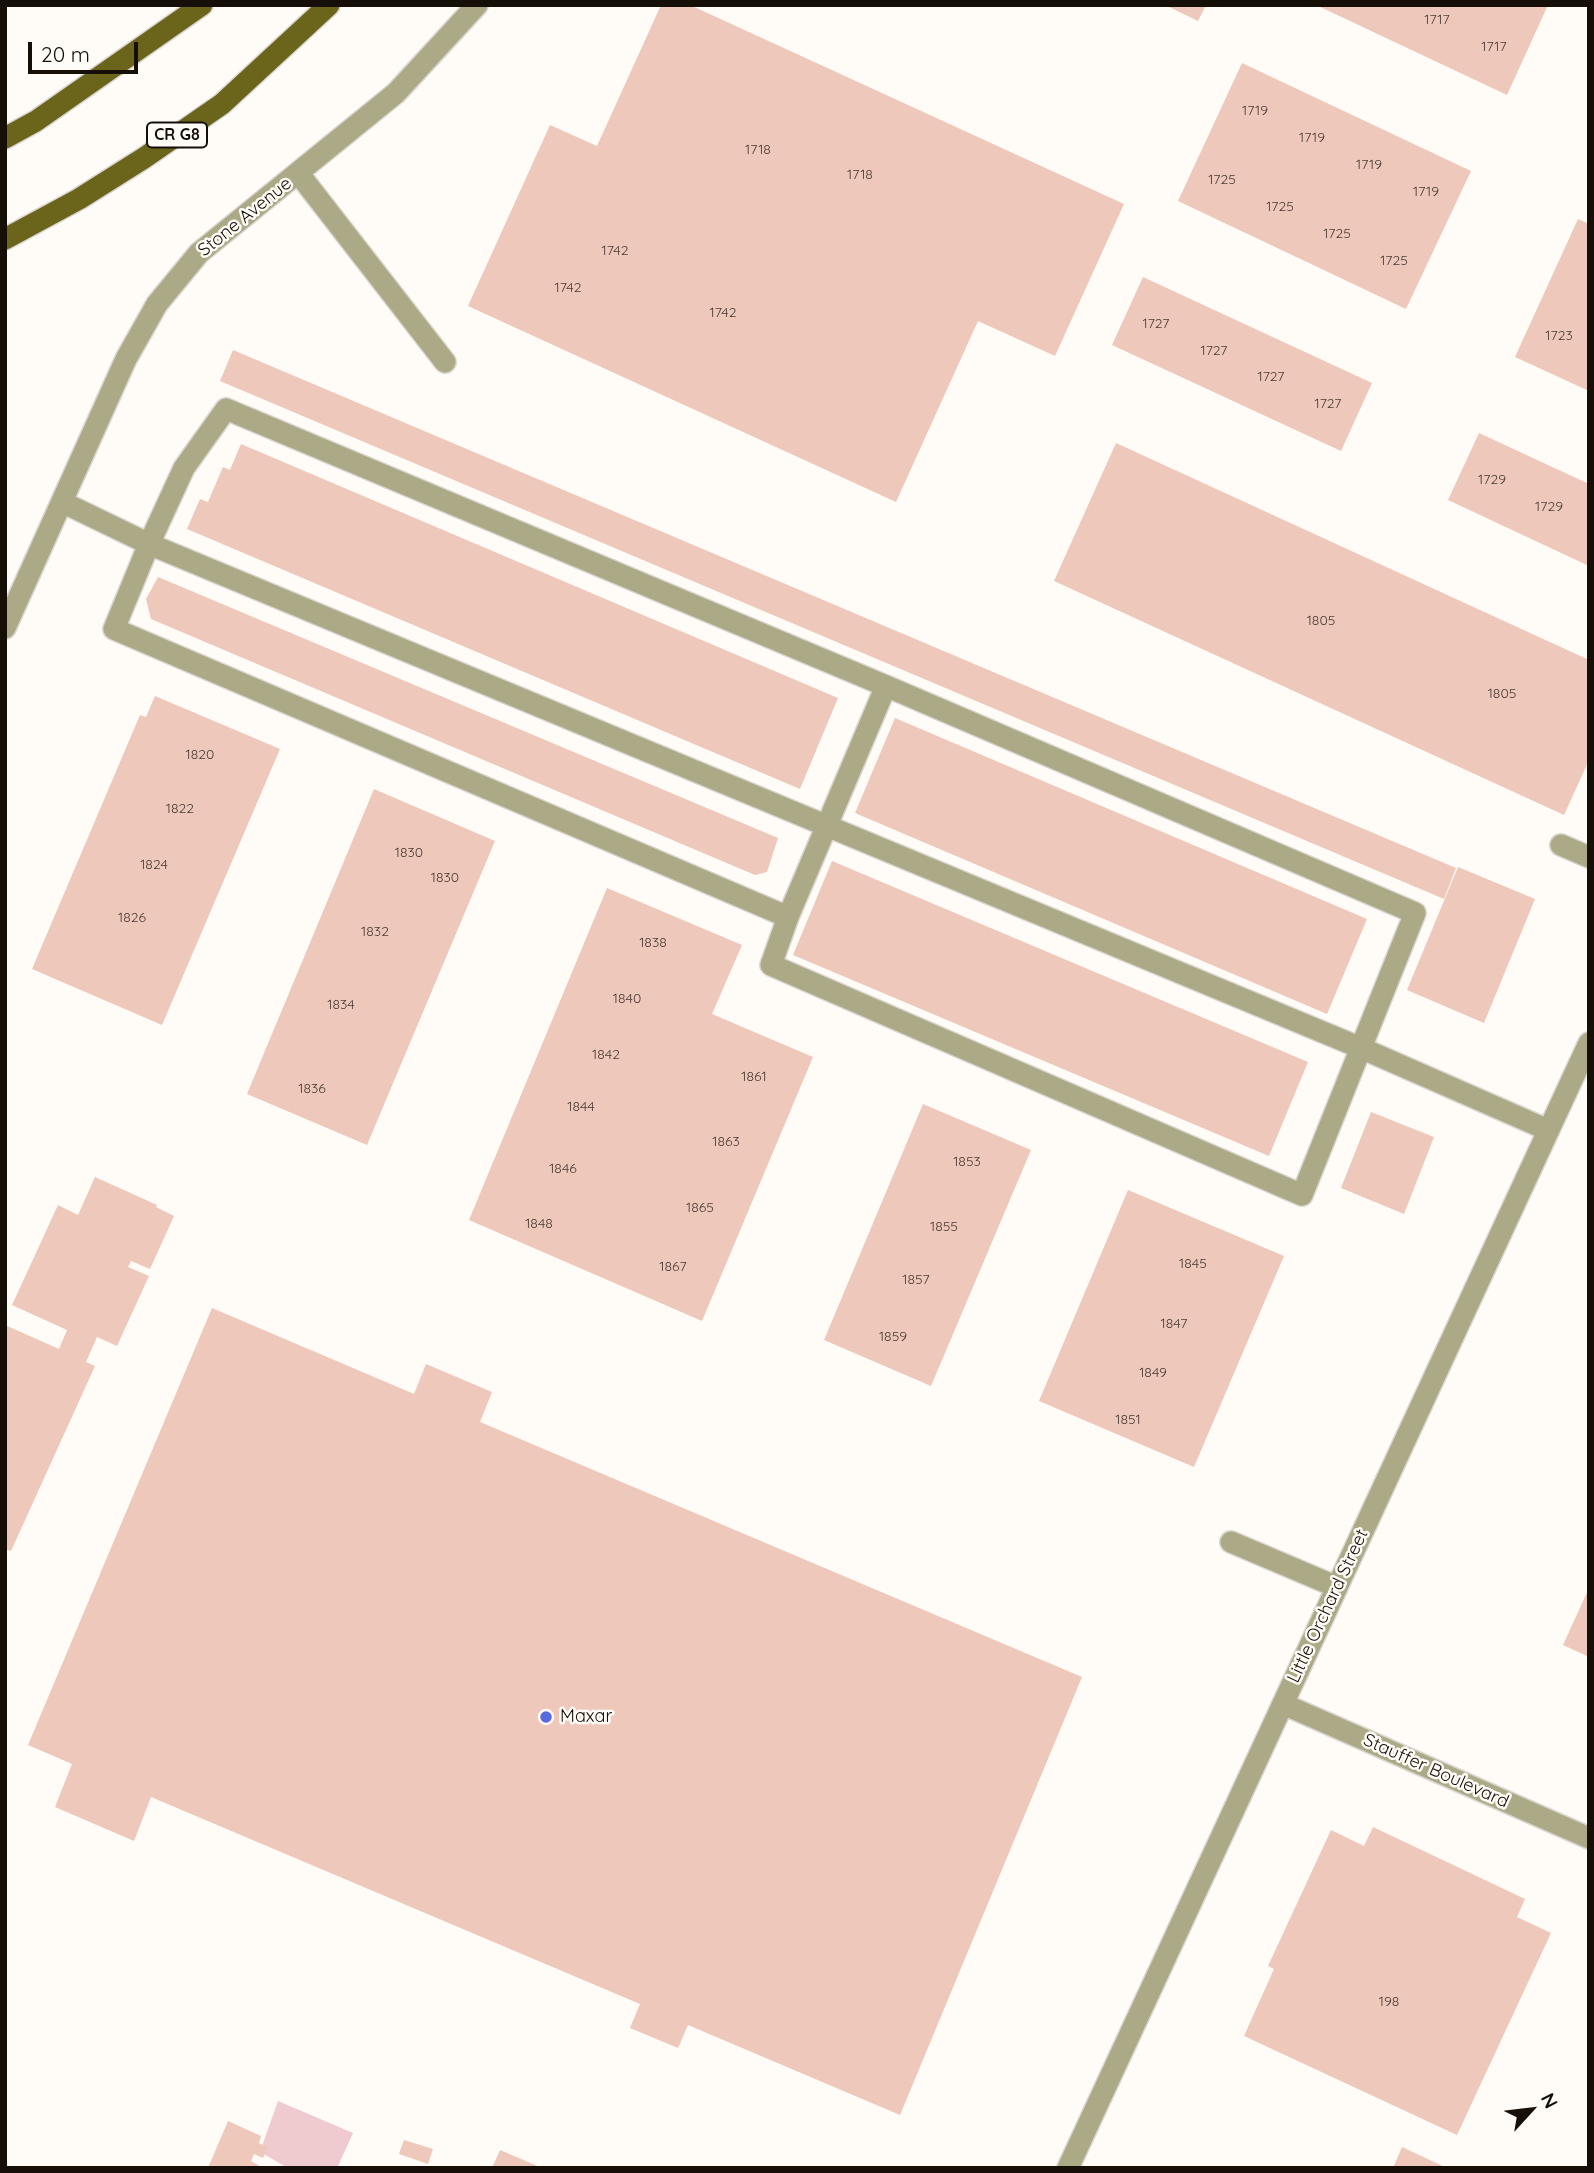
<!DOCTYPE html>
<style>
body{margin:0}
#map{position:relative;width:1594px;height:2173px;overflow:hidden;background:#fffbf6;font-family:Quicksand,sans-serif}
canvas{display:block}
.frame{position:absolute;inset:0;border:7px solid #150f07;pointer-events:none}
.north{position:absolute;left:1496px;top:2075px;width:70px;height:70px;-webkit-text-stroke:5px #fffbf6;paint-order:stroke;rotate:63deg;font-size:19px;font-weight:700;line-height:28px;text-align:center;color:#150f07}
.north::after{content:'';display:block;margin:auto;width:24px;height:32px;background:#150f07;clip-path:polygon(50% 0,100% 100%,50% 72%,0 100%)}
.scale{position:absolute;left:28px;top:42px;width:110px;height:32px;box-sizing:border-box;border:4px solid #150f07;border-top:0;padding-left:9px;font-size:21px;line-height:24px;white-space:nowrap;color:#150f07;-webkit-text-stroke:5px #fffbf6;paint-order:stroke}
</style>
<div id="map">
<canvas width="1594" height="2173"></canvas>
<div class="frame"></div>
<div class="north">N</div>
<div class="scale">20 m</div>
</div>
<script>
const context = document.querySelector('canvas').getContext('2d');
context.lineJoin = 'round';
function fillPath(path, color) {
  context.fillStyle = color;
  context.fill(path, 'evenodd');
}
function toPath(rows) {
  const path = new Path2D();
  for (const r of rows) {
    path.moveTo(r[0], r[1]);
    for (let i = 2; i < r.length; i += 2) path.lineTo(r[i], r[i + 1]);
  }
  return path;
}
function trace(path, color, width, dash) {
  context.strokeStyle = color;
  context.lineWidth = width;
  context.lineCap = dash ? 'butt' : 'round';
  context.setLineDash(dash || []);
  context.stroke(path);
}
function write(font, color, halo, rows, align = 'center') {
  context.font = font + ' Quicksand,sans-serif';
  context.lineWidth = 5;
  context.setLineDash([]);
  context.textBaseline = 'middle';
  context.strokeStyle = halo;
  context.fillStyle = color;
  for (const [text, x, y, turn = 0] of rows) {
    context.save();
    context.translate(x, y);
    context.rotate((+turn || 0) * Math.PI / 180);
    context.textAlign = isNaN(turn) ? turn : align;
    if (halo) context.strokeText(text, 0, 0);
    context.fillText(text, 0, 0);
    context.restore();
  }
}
fillPath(toPath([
 [278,2101,353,2133,337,2168,288,2168,260,2152]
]), '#efcacf');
fillPath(toPath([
 [661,5,690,5,1124,204,1055,356,978,321,896,502,468,306,550,125,597,146],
 [1165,5,1206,5,1198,21],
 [1316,5,1548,5,1507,95],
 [1242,63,1471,171,1406,309,1178,201],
 [1578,219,1589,224,1589,391,1515,357],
 [1143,277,1372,383,1341,451,1112,345],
 [233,350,1456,868,1444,899,220,381],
 [1479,433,1589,484,1589,566,1448,500],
 [1116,443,1589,660,1589,760,1564,815,1054,581],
 [241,444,838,698,800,789,187,529,200,499,208,502,223,467,230,470],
 [158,577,778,838,767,872,755,875,151,619,146,599],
 [155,696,280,749,162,1025,32,969,140,715,146,717],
 [895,718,1367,919,1327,1014,855,813],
 [374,789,495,841,367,1145,247,1094],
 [832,861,1308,1062,1269,1156,793,955],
 [1458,867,1535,899,1484,1023,1407,990],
 [607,888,742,945,712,1014,813,1057,702,1321,469,1220],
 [923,1104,1031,1150,931,1386,824,1340],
 [1371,1112,1434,1137,1404,1214,1341,1188],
 [95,1177,157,1205,156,1207,174,1216,150,1269,131,1261,128,1267,149,1276,117,1346,97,1337,86,1362,95,1366,11,1551,5,1549,5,1325,59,1349,67,1330,12,1305,58,1205,78,1215],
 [1128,1190,1284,1256,1194,1467,1039,1401],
 [212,1308,414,1394,426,1364,492,1392,480,1422,1082,1677,900,2115,688,2025,678,2048,630,2028,640,2004,151,1797,134,1841,55,1807,72,1764,28,1745],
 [1589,1588,1589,1657,1563,1645],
 [1373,1827,1525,1899,1517,1917,1551,1933,1457,2135,1244,2036,1274,1969,1268,1966,1331,1830,1364,1846],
 [228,2121,261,2136,259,2143,268,2147,263,2158,254,2154,251,2161,263,2168,208,2168],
 [404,2140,433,2149,428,2164,399,2154],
 [1402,2147,1447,2168,1393,2168],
 [500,2150,542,2168,492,2168]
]), '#eec8ba');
const minor = toPath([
 [299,174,445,362],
 [226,409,886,686,788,917,114,629,149,544,184,468,226,409],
 [62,502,149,544,1361,1048,1548,1130],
 [5,628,126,359,157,304,199,253,396,93,477,5],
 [1561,845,1589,857],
 [788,917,771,965,1302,1195,1415,913,886,686],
 [1231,1542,1337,1587],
 [1283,1704,1589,1838],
 [1068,2168,1589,1043]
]);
const major = toPath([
 [5,138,36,121,202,5],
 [5,239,79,199,144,158,222,104,329,5]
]);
trace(minor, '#dad5d0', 24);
trace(major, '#dad5d0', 24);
trace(minor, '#acaa86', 21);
trace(major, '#6b651c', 21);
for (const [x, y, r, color] of [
 [546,1717,7,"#5969e0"]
]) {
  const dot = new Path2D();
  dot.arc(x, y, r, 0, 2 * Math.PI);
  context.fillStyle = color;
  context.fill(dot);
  trace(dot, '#fffbf6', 2.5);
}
write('14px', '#4b3d34', null, [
 ["1717",1437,20],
 ["1717",1494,47],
 ["1719",1255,111],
 ["1719",1312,138],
 ["1718",758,150],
 ["1719",1369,165],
 ["1718",860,175],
 ["1725",1222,180],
 ["1719",1426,192],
 ["1725",1280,207],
 ["1725",1337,234],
 ["1742",615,251],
 ["1725",1394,261],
 ["1742",568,288],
 ["1742",723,313],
 ["1727",1156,324],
 ["1723",1559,336],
 ["1727",1214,351],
 ["1727",1271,377],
 ["1727",1328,404],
 ["1729",1492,480],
 ["1729",1549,507],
 ["1805",1321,621],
 ["1805",1502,694],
 ["1820",200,755],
 ["1822",180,809],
 ["1830",409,853],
 ["1824",154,865],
 ["1830",445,878],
 ["1826",132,918],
 ["1832",375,932],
 ["1838",653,943],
 ["1840",627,999],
 ["1834",341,1005],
 ["1842",606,1055],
 ["1861",754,1077],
 ["1836",312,1089],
 ["1844",581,1107],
 ["1863",726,1142],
 ["1853",967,1162],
 ["1846",563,1169],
 ["1865",700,1208],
 ["1848",539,1224],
 ["1855",944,1227],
 ["1845",1193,1264],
 ["1867",673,1267],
 ["1857",916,1280],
 ["1847",1174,1324],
 ["1859",893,1337],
 ["1849",1153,1373],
 ["1851",1128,1420],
 ["198",1389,2002]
]);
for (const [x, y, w] of [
 [177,135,60]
]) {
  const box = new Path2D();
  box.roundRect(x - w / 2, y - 12.5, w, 25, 5);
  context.fillStyle = '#fffbf6';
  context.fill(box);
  trace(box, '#150f07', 2);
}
write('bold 16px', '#150f07', null, [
 ["CR G8",177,135]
]);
write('18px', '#150f07', '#fffbf6', [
 ["Stone Avenue",245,217,-39],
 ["Little Orchard Street",1328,1606,-65],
 ["Stauffer Boulevard",1436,1771,24]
]);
write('18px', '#150f07', '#fffbf6', [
 ["Maxar",560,1717]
], 'left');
</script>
